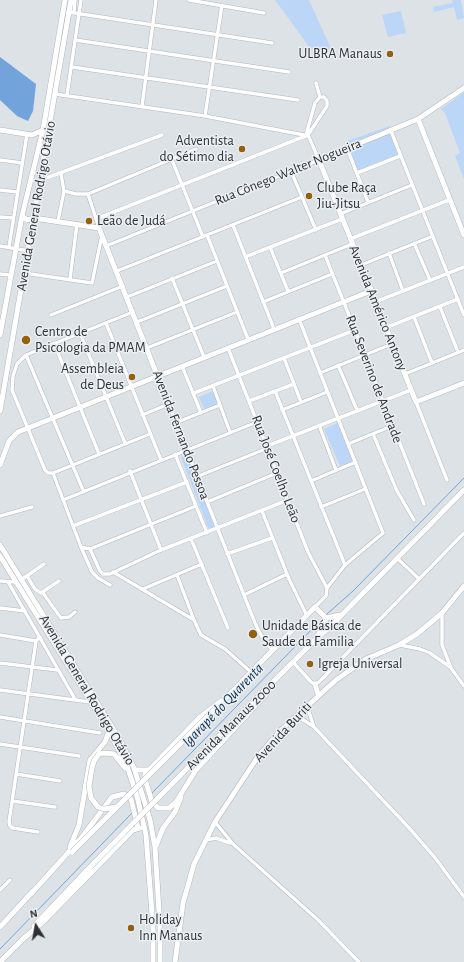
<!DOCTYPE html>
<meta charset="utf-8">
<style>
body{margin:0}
#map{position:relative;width:464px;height:962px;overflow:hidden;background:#dde2e7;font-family:"Alegreya Sans",sans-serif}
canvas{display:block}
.north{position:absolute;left:16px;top:906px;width:40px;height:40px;-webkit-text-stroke:3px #eaeff4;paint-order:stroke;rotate:349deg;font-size:11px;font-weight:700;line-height:16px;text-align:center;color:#2f3033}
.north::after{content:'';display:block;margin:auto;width:14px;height:18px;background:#2f3033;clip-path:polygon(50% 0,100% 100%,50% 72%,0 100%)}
</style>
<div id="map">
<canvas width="464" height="962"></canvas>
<div class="north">N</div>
</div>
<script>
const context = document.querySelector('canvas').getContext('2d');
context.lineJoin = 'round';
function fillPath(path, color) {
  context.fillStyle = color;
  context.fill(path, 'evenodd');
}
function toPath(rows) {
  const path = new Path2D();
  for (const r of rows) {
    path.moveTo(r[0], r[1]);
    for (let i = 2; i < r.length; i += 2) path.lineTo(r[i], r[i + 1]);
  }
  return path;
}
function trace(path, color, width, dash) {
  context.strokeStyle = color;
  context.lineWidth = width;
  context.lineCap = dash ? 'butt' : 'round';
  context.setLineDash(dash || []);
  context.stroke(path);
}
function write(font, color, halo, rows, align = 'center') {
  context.font = font + ' "Alegreya Sans",sans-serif';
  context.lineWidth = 3;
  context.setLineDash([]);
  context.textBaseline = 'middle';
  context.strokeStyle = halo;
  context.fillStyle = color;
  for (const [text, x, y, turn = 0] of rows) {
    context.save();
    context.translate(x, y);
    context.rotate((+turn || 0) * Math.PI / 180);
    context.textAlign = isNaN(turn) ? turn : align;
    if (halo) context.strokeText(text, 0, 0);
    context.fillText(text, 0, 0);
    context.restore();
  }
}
fillPath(toPath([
 [275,0,309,0,333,53,310,48],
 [452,0,461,0,464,18,457,20,454,7,434,12,433,7,453,3],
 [401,11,406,33,388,37,382,15],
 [464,92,464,179,455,156,460,153,445,113,441,109],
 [389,126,399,156,357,172,347,141],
 [213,391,218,405,205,411,199,397],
 [338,423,354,461,340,466,324,429],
 [186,454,215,527,209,530,181,457]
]), '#bcd6f7');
fillPath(toPath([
 [0,57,36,84,33,111,28,121,17,116,0,100]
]), '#73a3db');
trace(toPath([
 [327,614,353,591,464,478],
 [152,793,323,618],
 [0,949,133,812]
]), '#73a3db', 1);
const street = toPath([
 [189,0,264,13],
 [68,12,272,43],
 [74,13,75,0],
 [75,40,289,72],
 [72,67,298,100],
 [316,83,320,97],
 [55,94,205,116,304,135],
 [67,95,81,0],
 [142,106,156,0],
 [205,116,222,5],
 [391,131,464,315],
 [347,148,368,202],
 [0,160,22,163],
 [172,160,203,237],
 [291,171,316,230],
 [357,173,400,156],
 [41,180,162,135],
 [0,190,17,192],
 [64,191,76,194,88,194,196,149],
 [88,194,99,228],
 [340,214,412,185],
 [0,217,13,218],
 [96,219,308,135,327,106,327,101,324,97,320,97,315,103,306,135],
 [58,221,64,191,61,174],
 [233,225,274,329],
 [207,235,248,339],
 [350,239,449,200],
 [414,243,430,280],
 [0,246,29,251],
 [106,246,319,160,308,135],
 [9,247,27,134],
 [270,247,288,291],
 [389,253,403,291],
 [325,255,424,504],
 [245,257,342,219],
 [361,265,433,236],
 [117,271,302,197],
 [24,273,92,283,102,235],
 [281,273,352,244],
 [0,274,10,275],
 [172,278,204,357],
 [70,279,77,224],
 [127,297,217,261],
 [263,302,332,274],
 [375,302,464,267],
 [440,307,458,352],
 [51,315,123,286],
 [414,317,432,363],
 [299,319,383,533,345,565,327,588,326,596,315,607],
 [137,322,227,286],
 [106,323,161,460],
 [385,328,458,299],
 [80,333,125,443],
 [54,343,99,454],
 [147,348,237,312],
 [228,348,308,552,327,588],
 [26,355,83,490],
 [284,358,301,402],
 [338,365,357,410],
 [182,366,201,413],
 [320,373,392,344],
 [405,374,464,350],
 [157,375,255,623,262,637,272,650],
 [213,386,230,432],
 [275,391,345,565],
 [194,393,355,330],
 [249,401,294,384],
 [416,402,447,480],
 [282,410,327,392],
 [142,415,169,404],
 [175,423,220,405],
 [319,425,336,470],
 [373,434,397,491,414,520],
 [348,444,392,426],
 [267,446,411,390],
 [175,454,207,533],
 [130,471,161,550],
 [53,473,48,473,45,470,12,390,13,376,17,364,26,355,133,312],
 [53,473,150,434],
 [53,473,81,547,90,549],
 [196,477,268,448],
 [311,481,356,462],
 [63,500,257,422],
 [207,502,277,473],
 [321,507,365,489],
 [262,511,289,579,307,616],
 [0,516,32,507],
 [73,526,187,482],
 [191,539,228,628],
 [81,547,92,572,98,578,110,585],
 [90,549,100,571,103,574,110,574,161,550,288,500],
 [90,549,196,506],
 [227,554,272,538],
 [397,558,419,579],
 [113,572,194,620,201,635,225,649,251,672],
 [177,575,194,620],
 [27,576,35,589,41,593,59,581],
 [21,580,44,564],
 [0,581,16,582],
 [8,582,75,699],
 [143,589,202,564],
 [43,593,61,618,69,617,75,612],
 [244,595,287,574],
 [0,608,25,611],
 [442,613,442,645,451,668,464,686],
 [0,635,36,641],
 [400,645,420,649,430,653,450,667],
 [293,662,311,682,315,684,319,682,464,533],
 [0,663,57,670],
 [0,690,90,702],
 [307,706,314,727],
 [297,716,314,727,411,830,436,859,464,897],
 [0,717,100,733],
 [0,744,79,756],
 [16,774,60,781],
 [12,801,55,807],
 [215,822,233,844,317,919,359,962],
 [38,832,13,828,10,826,9,822,36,641,40,637],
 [206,840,216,838,230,843],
 [0,890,10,880]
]);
const secondary = toPath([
 [464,88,418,119,319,160,416,402,464,383],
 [418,119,464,235],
 [0,130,32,135,43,130],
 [22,216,27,220,34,218,99,228,157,375],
 [0,335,22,216,43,130,65,0],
 [0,411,71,0],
 [0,465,9,441,18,432,371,291],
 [0,545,120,740,134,768,150,820,155,847,160,927,160,962],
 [0,556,109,731,127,766,137,796,146,835,153,927,153,962],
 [318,635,325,624,326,618],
 [315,684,318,694],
 [218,706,315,607,326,618,340,615],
 [229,726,317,638,329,628,464,490],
 [99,754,104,753,114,754,125,768],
 [135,770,149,770,199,718,221,701],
 [149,770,145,774,145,779,152,802,158,808,169,808,176,802,196,770,267,693],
 [156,846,163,828,175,812,181,797],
 [70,847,79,825,90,760,105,742,109,731],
 [31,894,82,837,112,797,124,794,131,799,138,828],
 [34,926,90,867],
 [0,927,33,891],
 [23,939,43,922,133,830,140,828],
 [0,962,25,937],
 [175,962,183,903,194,864,215,822,257,758,279,732,336,680,366,659,399,645,417,634,442,613,464,586]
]);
trace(street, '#b2b6bb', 4.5);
trace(secondary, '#b2b6bb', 6);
trace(street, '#fff', 3.5);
trace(secondary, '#fff', 5);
const secondaryBridge = toPath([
 [99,754,94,761,92,768,89,786,91,798,98,807,104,809,116,807],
 [72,852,218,706],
 [90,867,229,726]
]);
trace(secondaryBridge, '#b2b6bb', 6, []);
trace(secondaryBridge, '#fff', 5);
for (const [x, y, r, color] of [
 [390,54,4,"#936211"],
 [242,149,4,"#936211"],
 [309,196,4,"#936211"],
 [89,221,4,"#936211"],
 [26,340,5,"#936211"],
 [132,377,4,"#936211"],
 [253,634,5,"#936211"],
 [310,664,4,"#936211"],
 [131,928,4,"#936211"]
]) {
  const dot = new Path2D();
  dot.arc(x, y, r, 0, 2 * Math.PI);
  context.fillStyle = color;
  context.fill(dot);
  trace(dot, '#eaeff4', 1.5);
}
write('14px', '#2f3033', '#eaeff4', [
 ["ULBRA Manaus",382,54,"right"],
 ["Adventista",234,141,"right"],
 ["do Sétimo dia",234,157,"right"],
 ["Clube Raça",317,188],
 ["Jiu-Jitsu",317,204],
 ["Leão de Judá",97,221],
 ["Centro de",35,332],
 ["Psicologia da PMAM",35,348],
 ["Assembleia",124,369,"right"],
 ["de Deus",124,385,"right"],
 ["Unidade Básica de",262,626],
 ["Saude da Familia",262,642],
 ["Igreja Universal",318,664],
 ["Holiday",139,920],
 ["Inn Manaus",139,936]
], 'left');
write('14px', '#2f3033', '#eaeff4', [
 ["Rua Cônego Walter Nogueira",288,172,-22],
 ["Avenida General Rodrigo Otávio",36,206,-80],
 ["Avenida Américo Antony",378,308,68],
 ["Rua Severino de Andrade",374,379,69],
 ["Avenida Fernando Pessoa",181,435,69],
 ["Rua José Coelho Leão",276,469,69],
 ["Avenida General Rodrigo Otávio",87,690,59],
 ["Avenida Manaus 2000",231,725,-45],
 ["Avenida Buriti",283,732,-47]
]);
write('italic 15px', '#0a2c50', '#eaeff4', [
 ["Igarapé do Quarenta",223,705,-46]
]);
</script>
